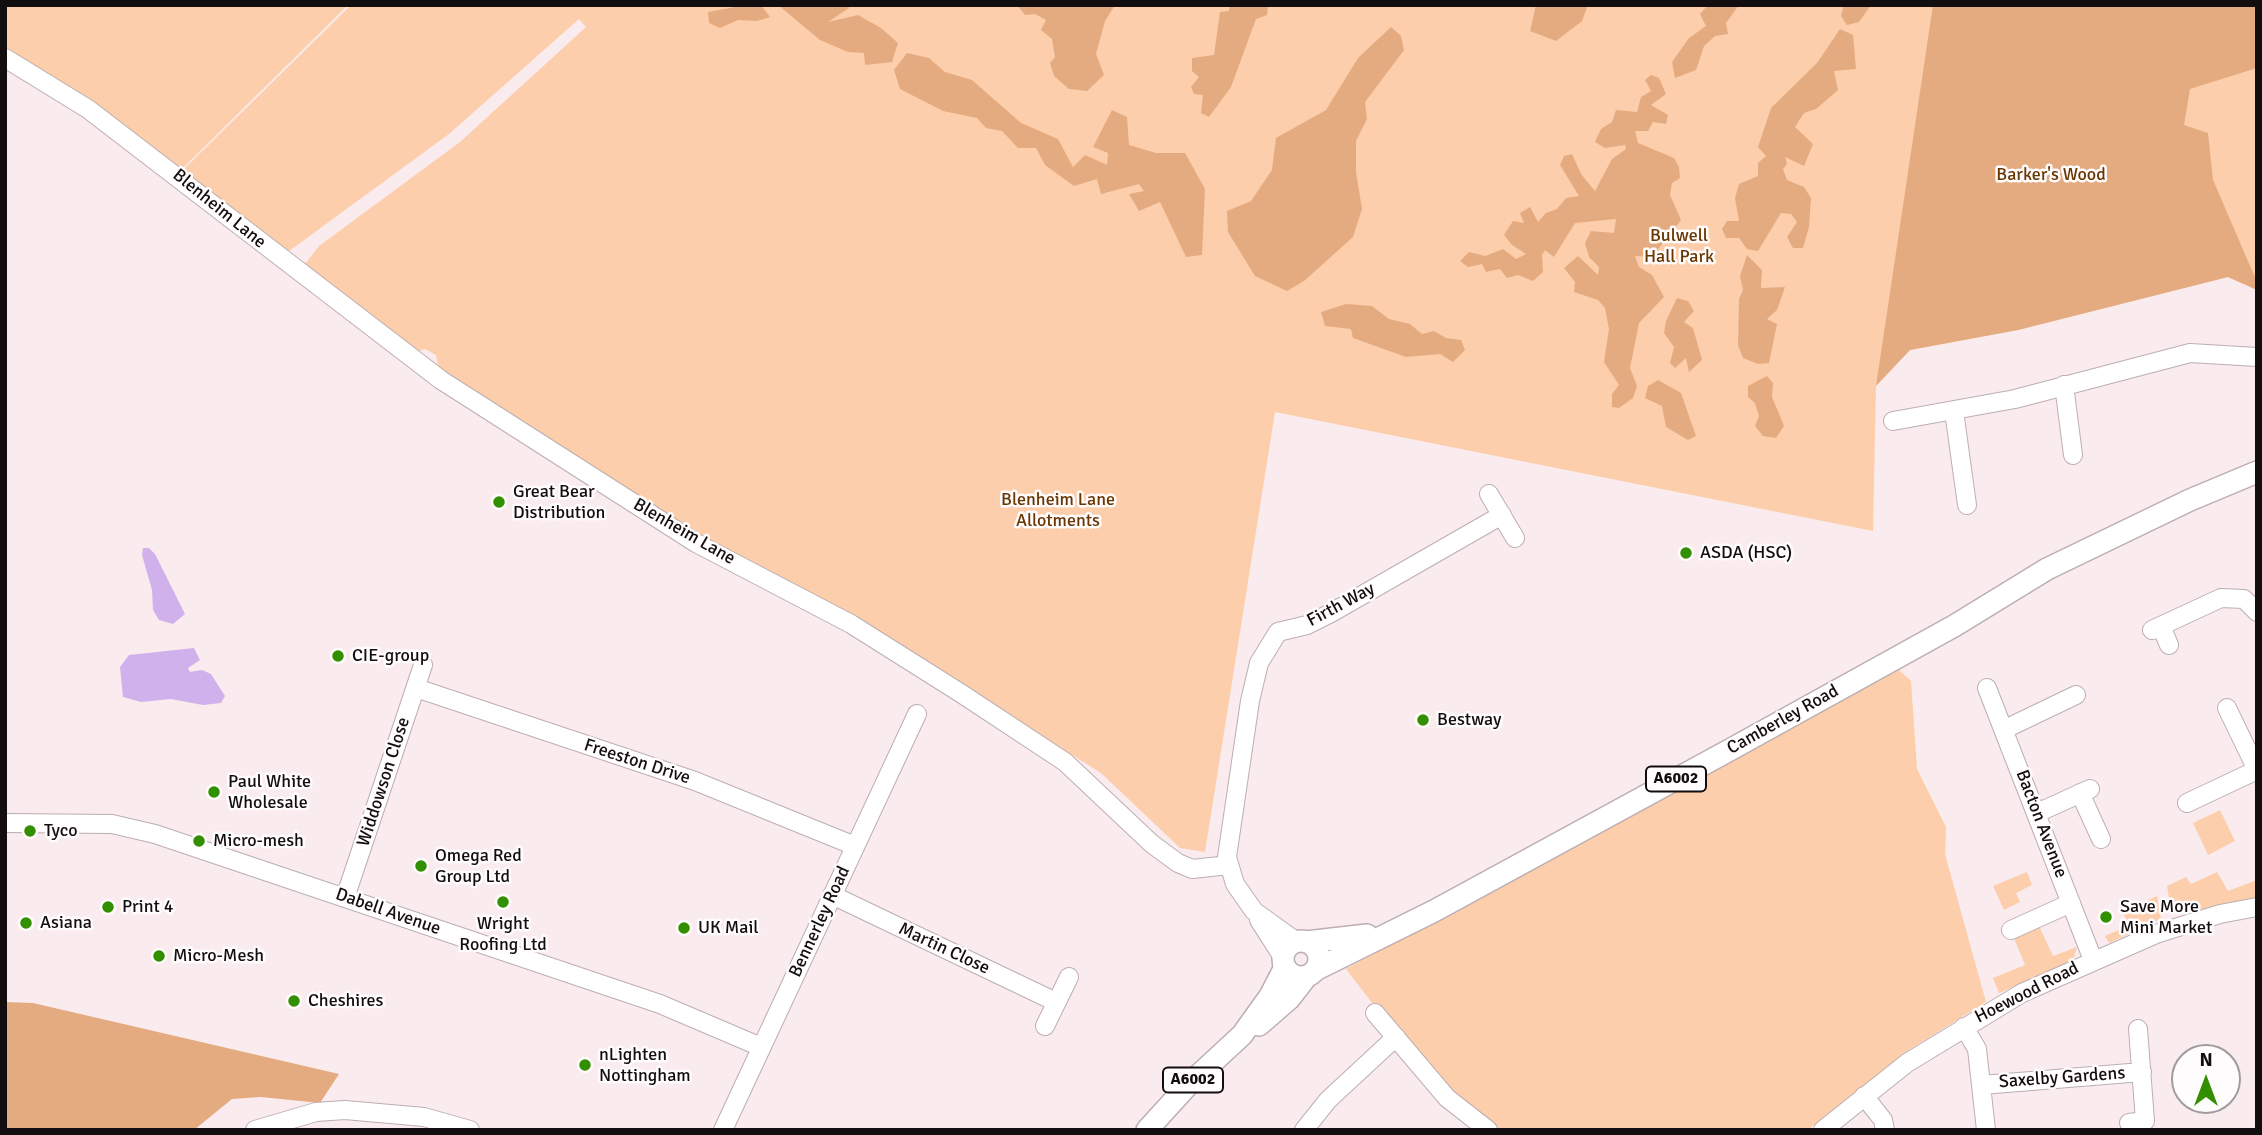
<!DOCTYPE html>
<style>
body{margin:0}
#map{position:relative;width:2262px;height:1135px;overflow:hidden;background:#faebee;font-family:Signika,sans-serif}
canvas{display:block}
.frame{position:absolute;inset:0;border:7px solid #120d0e;pointer-events:none}
.north{position:absolute;left:2171px;top:1044px;width:70px;height:70px;box-sizing:border-box;background:#fffcfd;border:2px solid #a09c9d;border-radius:50%;rotate:0deg;font-size:19px;font-weight:700;line-height:28px;text-align:center;color:#120d0e}
.north::after{content:'';display:block;margin:auto;width:24px;height:32px;background:#328f00;clip-path:polygon(50% 0,100% 100%,50% 72%,0 100%)}
</style>
<div id="map">
<canvas width="2262" height="1135"></canvas>
<div class="frame"></div>
<div class="north">N</div>
</div>
<script>
const context = document.querySelector('canvas').getContext('2d');
context.lineJoin = 'round';
function fillPath(path, color) {
  context.fillStyle = color;
  context.fill(path, 'evenodd');
}
function toPath(rows) {
  const path = new Path2D();
  for (const r of rows) {
    if (r.length === 3) {
      path.moveTo(r[0] + r[2], r[1]);
      path.arc(r[0], r[1], r[2], 0, 2 * Math.PI);
      continue;
    }
    path.moveTo(r[0], r[1]);
    for (let i = 2; i < r.length; i += 2) path.lineTo(r[i], r[i + 1]);
  }
  return path;
}
function trace(path, color, width, dash) {
  context.strokeStyle = color;
  context.lineWidth = width;
  context.lineCap = dash ? 'butt' : 'round';
  context.setLineDash(dash || []);
  context.stroke(path);
}
function write(font, color, halo, rows, align = 'center') {
  context.font = font + ' Signika,sans-serif';
  context.lineWidth = 5;
  context.setLineDash([]);
  context.textBaseline = 'middle';
  context.strokeStyle = halo;
  context.fillStyle = color;
  for (const [text, x, y, turn = 0] of rows) {
    context.save();
    context.translate(x, y);
    context.rotate((+turn || 0) * Math.PI / 180);
    context.textAlign = isNaN(turn) ? turn : align;
    if (halo) context.strokeText(text, 0, 0);
    context.fillText(text, 0, 0);
    context.restore();
  }
}
fillPath(toPath([
 [5,5,348,5,180,171,99,109,35,66,5,51],
 [351,5,2257,5,2257,290,2228,277,2018,330,1910,350,1876,386,1873,531,1275,412,1205,852,1180,848,1101,773,843,611,733,555,439,369,436,355,425,349,415,352,302,268,319,246,460,142,586,27,579,19,449,134,285,254,181,172],
 [1899,670,1911,681,1917,769,1946,827,1945,854,1986,1002,1904,1053,1808,1130,1497,1130,1454,1095,1399,1038,1346,969],
 [2220,810,2235,841,2208,855,2193,823],
 [2027,872,2032,885,2016,893,2020,902,2004,910,1993,886],
 [2217,872,2228,891,2257,880,2257,898,2187,912,2171,910,2167,886,2186,877,2191,884],
 [2157,896,2161,919,2109,943,2105,936,2128,926,2123,912],
 [2039,926,2053,956,2077,947,2074,957,2063,965,1999,993,1993,978,2025,965,2014,938]
]), '#fdceab');
fillPath(toPath([
 [746,5,761,5,770,17,757,21,738,20,720,28,709,23,708,12],
 [778,5,847,5,849,8,828,22,858,15,881,28,898,43,892,62,865,65,864,53,848,52,820,40],
 [1004,5,1115,5,1105,21,1096,54,1104,75,1087,91,1069,89,1054,76,1050,63,1055,57,1052,39,1041,30,1046,20,1035,14,1025,15,1018,6],
 [1230,5,1268,5,1267,15,1256,19,1231,87,1209,117,1201,113,1203,95,1194,94,1191,87,1199,77,1192,71,1192,58,1214,55,1220,12,1229,11],
 [1536,5,1567,7,1588,5,1582,21,1556,41,1530,31],
 [1708,5,1739,5,1726,23,1728,34,1715,36,1704,46,1696,70,1675,78,1672,62,1689,38,1706,26,1700,14],
 [1844,5,1871,5,1859,22,1847,25,1841,16],
 [1933,5,2257,5,2257,68,2190,89,2184,125,2208,133,2213,180,2257,282,2257,290,2228,277,2018,330,1910,350,1876,386],
 [1391,27,1401,36,1404,50,1365,102,1367,119,1356,141,1356,172,1362,209,1353,237,1304,281,1287,291,1255,276,1228,232,1227,211,1251,201,1272,170,1276,138,1326,110,1358,58],
 [1840,29,1853,35,1856,69,1834,71,1838,90,1816,109,1804,113,1795,127,1813,144,1804,166,1785,157,1787,164,1783,169,1787,180,1804,187,1811,198,1809,227,1803,248,1793,248,1787,237,1797,222,1791,214,1781,213,1758,251,1747,249,1739,238,1726,238,1722,229,1727,221,1739,221,1735,198,1739,184,1758,176,1758,163,1766,156,1758,147,1771,108,1817,63],
 [907,53,929,58,945,72,972,80,1021,123,1058,139,1073,167,1085,155,1107,165,1108,153,1093,147,1112,110,1127,117,1129,145,1156,153,1185,153,1205,189,1202,255,1186,257,1160,202,1139,211,1129,194,1144,191,1139,184,1101,194,1097,179,1074,186,1045,165,1036,148,1018,148,1002,131,986,128,977,118,943,111,900,89,894,70],
 [1651,75,1659,78,1666,94,1651,105,1668,115,1666,124,1653,122,1648,131,1635,131,1638,143,1674,158,1679,167,1680,178,1672,183,1670,195,1681,220,1652,257,1635,256,1639,267,1652,275,1664,297,1639,323,1630,368,1637,386,1633,398,1619,408,1612,407,1612,394,1619,385,1604,362,1609,329,1605,308,1598,300,1574,292,1575,282,1564,268,1578,256,1598,275,1599,267,1589,257,1585,243,1591,231,1614,233,1616,219,1575,223,1554,257,1545,250,1542,255,1543,272,1533,281,1518,275,1507,278,1500,269,1486,272,1482,264,1468,267,1460,261,1469,252,1485,256,1503,249,1516,259,1526,254,1512,245,1504,235,1513,221,1524,223,1520,213,1530,207,1538,222,1546,213,1557,209,1566,198,1579,196,1560,165,1564,156,1572,154,1581,174,1595,191,1612,159,1626,149,1625,145,1605,148,1595,142,1601,129,1612,122,1616,110,1637,112,1641,97,1651,91,1645,80],
 [1747,255,1762,270,1761,288,1785,287,1777,310,1767,319,1777,324,1769,363,1758,364,1743,358,1738,345,1739,299,1743,290,1740,276],
 [1677,298,1688,301,1694,311,1684,322,1693,328,1702,360,1689,372,1686,358,1675,368,1670,363,1674,347,1664,333,1666,321],
 [1346,304,1372,306,1389,319,1410,324,1422,334,1434,331,1446,338,1461,340,1465,350,1453,362,1440,354,1406,357,1353,338,1351,329,1325,326,1321,312],
 [1767,376,1773,383,1772,397,1784,426,1776,438,1763,436,1755,426,1759,416,1755,403,1748,397,1748,386],
 [1658,380,1681,393,1696,436,1688,440,1666,427,1662,406,1645,398,1648,386],
 [5,1002,33,1003,339,1074,320,1103,261,1097,232,1099,194,1130,5,1130]
]), '#e4ab80');
fillPath(toPath([
 [143,548,149,548,155,554,185,614,173,624,159,620,153,610,152,590,142,555],
 [194,648,200,660,188,668,190,672,202,670,211,674,225,696,221,703,203,705,171,699,141,702,123,697,120,667,129,655]
]), '#d1b1eb');
const minor = toPath([
 [5,58,88,109,441,380,696,543,851,624,962,694,1065,762,1152,844,1178,863,1192,869,1229,865],
 [2064,385,2073,455],
 [1954,411,1967,505],
 [1893,421,2015,399,2190,353,2257,357],
 [1489,494,1515,538],
 [2161,626,2169,645],
 [2152,630,2221,598,2244,599,2257,612],
 [416,688,695,781,855,846],
 [1987,688,2093,960],
 [2227,708,2257,770],
 [2005,729,2076,695],
 [2080,793,2101,839],
 [2187,803,2257,770],
 [2037,813,2090,789],
 [5,823,112,824,155,834,660,1004,761,1047],
 [832,895,1056,1002],
 [345,898,423,665],
 [1259,920,1284,959],
 [2011,930,2071,903],
 [1297,942,1254,911,1235,884,1227,857,1250,701,1259,663,1278,632,1307,625,1331,613,1502,515],
 [1375,1013,1447,1098,1488,1130],
 [1045,1026,1069,977],
 [1964,1027,1977,1049,1986,1130],
 [1982,1085,2142,1072],
 [1864,1096,1883,1120,1885,1130],
 [2129,1123,2145,1121,2138,1029],
 [255,1130,316,1112,345,1110,424,1117,470,1130],
 [723,1130,917,714],
 [1304,1130,1328,1100,1396,1037],
 [1823,1130,1907,1063,2022,993,2156,934,2220,914,2257,907]
]);
const major = toPath([
 [1301,959,18],
 [1306,942,1367,935],
 [1315,970,1434,911,1726,752,1954,626,2047,569,2190,500,2257,472],
 [1259,1025,1289,999,1307,976],
 [1147,1130,1188,1085,1242,1035,1270,996,1285,967]
]);
trace(minor, '#bcaeb1', 20);
trace(major, '#bcaeb1', 24);
trace(minor, '#fff', 18);
trace(major, '#fff', 21);
for (const [x, y, r, color] of [
 [499,502,7,"#328f00"],
 [1686,553,7,"#328f00"],
 [338,656,7,"#328f00"],
 [1423,720,7,"#328f00"],
 [214,792,7,"#328f00"],
 [30,831,7,"#328f00"],
 [199,841,7,"#328f00"],
 [421,866,7,"#328f00"],
 [503,902,7,"#328f00"],
 [108,907,7,"#328f00"],
 [2106,917,7,"#328f00"],
 [26,923,7,"#328f00"],
 [684,928,7,"#328f00"],
 [159,956,7,"#328f00"],
 [294,1001,7,"#328f00"],
 [585,1065,7,"#328f00"]
]) {
  const dot = new Path2D();
  dot.arc(x, y, r, 0, 2 * Math.PI);
  context.fillStyle = color;
  context.fill(dot);
  trace(dot, '#fffcfd', 2.5);
}
for (const [x, y, w] of [
 [1676,779,60],
 [1193,1080,60]
]) {
  const box = new Path2D();
  box.roundRect(x - w / 2, y - 12.5, w, 25, 5);
  context.fillStyle = '#fffcfd';
  context.fill(box);
  trace(box, '#120d0e', 2);
}
write('bold 16px', '#120d0e', null, [
 ["A6002",1676,779],
 ["A6002",1193,1080]
]);
write('18px', '#693500', '#fffcfd', [
 ["Barker's Wood",2051,175],
 ["Bulwell",1679,236],
 ["Hall Park",1679,257],
 ["Blenheim Lane",1058,500],
 ["Allotments",1058,521]
]);
write('18px', '#120d0e', '#fffcfd', [
 ["Blenheim Lane",219,209,39],
 ["Blenheim Lane",684,532,30],
 ["Firth Way",1341,605,-28],
 ["Camberley Road",1783,720,-29],
 ["Freeston Drive",637,762,18],
 ["Widdowson Close",384,782,-72],
 ["Bacton Avenue",2041,824,69],
 ["Dabell Avenue",388,912,19],
 ["Bennerley Road",820,922,-65],
 ["Martin Close",944,949,25],
 ["Hoewood Road",2027,993,-27],
 ["Saxelby Gardens",2062,1078,-4]
]);
write('18px', '#120d0e', '#fffcfd', [
 ["Great Bear",513,492],
 ["Distribution",513,513],
 ["ASDA (HSC)",1700,553],
 ["CIE-group",352,656],
 ["Bestway",1437,720],
 ["Paul White",228,782],
 ["Wholesale",228,803],
 ["Tyco",44,831],
 ["Micro-mesh",213,841],
 ["Omega Red",435,856],
 ["Group Ltd",435,877],
 ["Print 4",122,907],
 ["Save More",2120,907],
 ["Mini Market",2120,928],
 ["Asiana",40,923],
 ["Wright",503,924,"center"],
 ["Roofing Ltd",503,945,"center"],
 ["UK Mail",698,928],
 ["Micro-Mesh",173,956],
 ["Cheshires",308,1001],
 ["nLighten",599,1055],
 ["Nottingham",599,1076]
], 'left');
</script>
